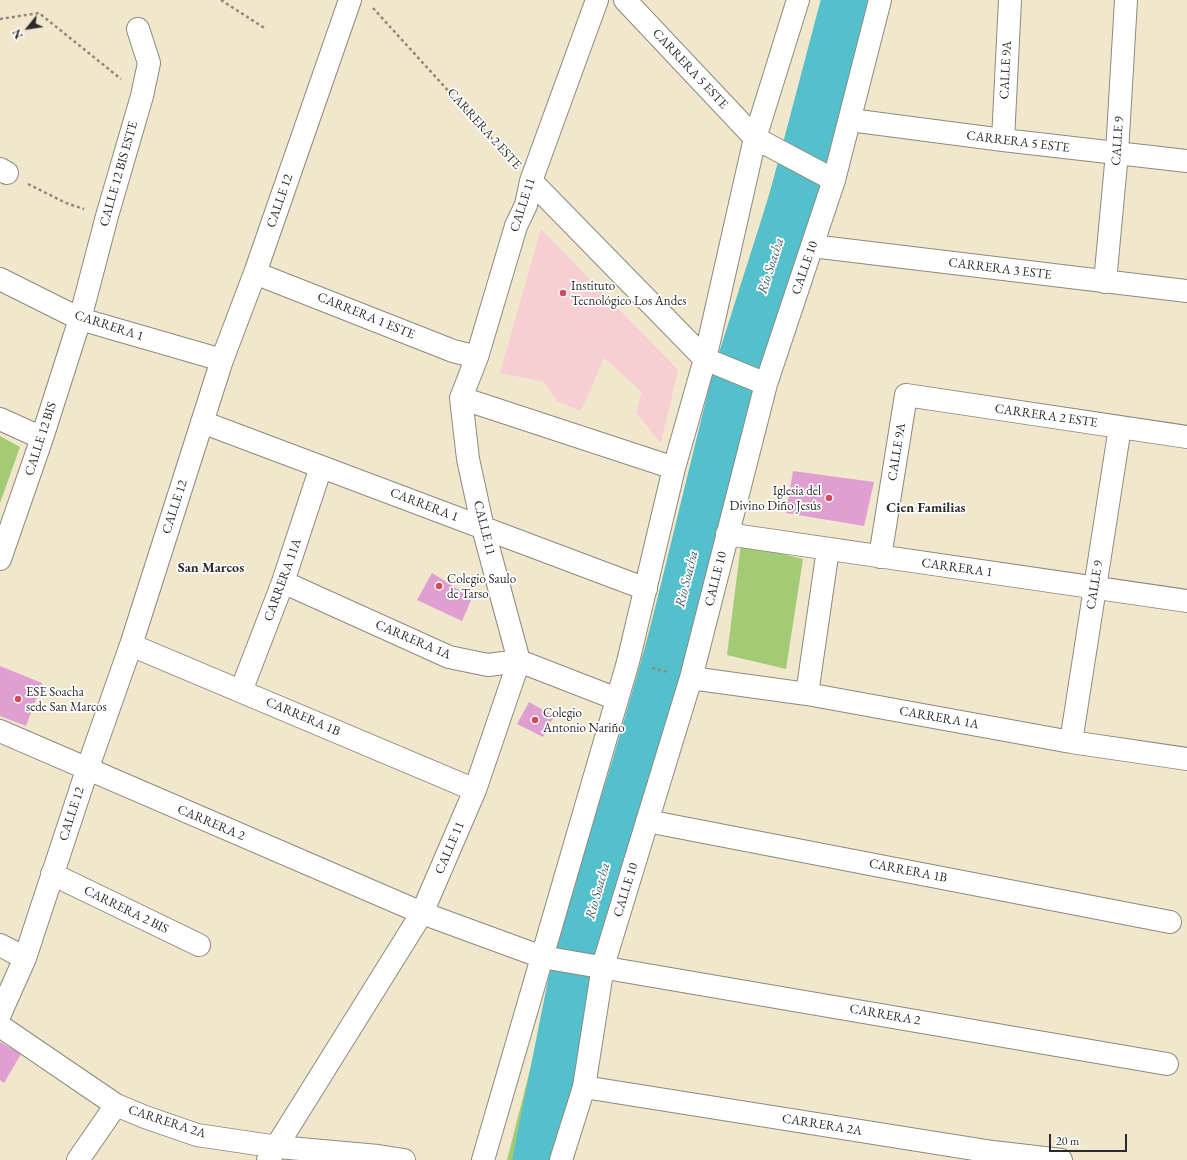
<!DOCTYPE html>
<meta charset="utf-8">
<style>
body{margin:0}
#map{position:relative;width:1187px;height:1160px;overflow:hidden;background:#f0e7cd;font-family:"EB Garamond",serif}
canvas{display:block}
.north{position:absolute;left:8px;top:8px;width:40px;height:40px;-webkit-text-stroke:3px #fff;paint-order:stroke;rotate:240deg;font-size:11px;font-weight:700;line-height:16px;text-align:center;color:#2b2b2b}
.north::after{content:'';display:block;margin:auto;width:14px;height:18px;background:#2b2b2b;clip-path:polygon(50% 0,100% 100%,50% 72%,0 100%)}
.scale{position:absolute;left:1049px;top:1134px;width:78px;height:18px;box-sizing:border-box;border:2px solid #2b2b2b;border-top:0;padding-left:5px;font-size:12px;line-height:14px;white-space:nowrap;color:#2b2b2b;-webkit-text-stroke:3px #fff;paint-order:stroke}
</style>
<div id="map">
<canvas width="1187" height="1160"></canvas>
<div class="north">N</div>
<div class="scale">20 m</div>
</div>
<script>
const context = document.querySelector('canvas').getContext('2d');
context.lineJoin = 'round';
function fillPath(path, color) {
  context.fillStyle = color;
  context.fill(path, 'evenodd');
}
function toPath(rows) {
  const path = new Path2D();
  for (const r of rows) {
    path.moveTo(r[0], r[1]);
    for (let i = 2; i < r.length; i += 2) path.lineTo(r[i], r[i + 1]);
  }
  return path;
}
function trace(path, color, width, dash) {
  context.strokeStyle = color;
  context.lineWidth = width;
  context.lineCap = dash ? 'butt' : 'round';
  context.setLineDash(dash || []);
  context.stroke(path);
}
function write(font, color, halo, rows, align = 'center') {
  context.font = font + ' "EB Garamond",serif';
  context.lineWidth = 3.5;
  context.setLineDash([]);
  context.textBaseline = 'middle';
  context.strokeStyle = halo;
  context.fillStyle = color;
  for (const [text, x, y, turn = 0] of rows) {
    context.save();
    context.translate(x, y);
    context.rotate((+turn || 0) * Math.PI / 180);
    context.textAlign = isNaN(turn) ? turn : align;
    if (halo) context.strokeText(text, 0, 0);
    context.fillText(text, 0, 0);
    context.restore();
  }
}
fillPath(toPath([
 [541,229,678,370,661,443,636,413,642,392,604,358,581,411,557,401,544,382,500,373]
]), '#f7cfd2');
fillPath(toPath([
 [823,0,865,0,822,170,679,675,592,965,558,1160,507,1160,558,960,640,665,719,365,784,143],
 [0,436,20,447,0,503],
 [741,544,803,559,786,669,727,655]
]), '#a3ca75');
trace(toPath([
 [536,1160,572,980,612,840,634,770,670,646,735,380,792,201,845,0]
]), '#53c0cc', 47);
fillPath(toPath([
 [793,471,874,482,864,526,786,513],
 [432,573,472,598,462,621,417,600],
 [0,666,42,683,26,726,0,716],
 [529,702,554,716,543,737,517,724],
 [0,1042,21,1054,4,1083,0,1080]
]), '#e09fd1');
const minor = toPath([
 [625,0,755,138,834,180],
 [850,120,1003,140,1187,161],
 [1003,140,1010,0],
 [0,169,7,173],
 [531,181,705,359,766,384],
 [812,246,1187,291],
 [255,273,453,351,477,357],
 [0,279,80,319,222,360],
 [1105,282,1117,153,1126,0],
 [461,398,674,468],
 [0,419,42,438],
 [202,422,646,589],
 [727,534,1187,601],
 [880,557,906,395,1187,437],
 [0,559,42,438,80,319,107,216,142,96,149,63,138,29],
 [283,582,449,657,488,665,519,661,617,699],
 [131,645,475,790],
 [691,678,807,694,1071,742,1187,759],
 [241,691,283,582,321,467],
 [807,694,828,549],
 [0,731,422,913,542,957,1167,1064],
 [1071,742,1120,427],
 [647,821,1170,922],
 [52,874,199,945],
 [0,945,25,958],
 [0,1014,25,958,87,770,131,645,222,360,255,273,350,0],
 [0,1026,116,1105,145,1117,197,1135,278,1147,378,1156,404,1160],
 [584,1087,993,1152,1061,1160],
 [78,1160,116,1105],
 [268,1160,422,913,475,790,519,661,483,528,468,459,461,398,477,357,516,226,526,205,531,181,597,0],
 [483,1160,628,662,674,468,705,359,755,138,798,0],
 [561,1160,584,1087,603,966,691,678,766,384,834,180,880,0]
]);
trace(minor, '#8e897c', 24);
trace(toPath([
 [221,0,266,29],
 [373,8,512,161],
 [0,19,39,13,121,79],
 [28,184,66,203,84,209],
 [652,668,668,672]
]), '#8e897c', 2.5, [3, 3]);
trace(minor, '#fff', 22);
for (const [x, y, r, color] of [
 [563,293,4,"#d1495b"],
 [829,498,4,"#d1495b"],
 [439,586,4,"#d1495b"],
 [18,699,4,"#d1495b"],
 [535,720,4,"#d1495b"]
]) {
  const dot = new Path2D();
  dot.arc(x, y, r, 0, 2 * Math.PI);
  context.fillStyle = color;
  context.fill(dot);
  trace(dot, '#fff', 1.5);
}
write('13px', '#2b2b2b', '#fff', [
 ["CARRERA 5 ESTE",690,69,47],
 ["CALLE 9A",1006,70,-87],
 ["CARRERA 2 ESTE",484,129,48],
 ["CALLE 9",1118,141,-86],
 ["CARRERA 5 ESTE",1018,142,7],
 ["CALLE 12 BIS ESTE",119,174,-74],
 ["CALLE 12",280,201,-71],
 ["CALLE 11",523,205,-72],
 ["CALLE 10",805,268,-71],
 ["CARRERA 3 ESTE",1000,269,7],
 ["CARRERA 1 ESTE",366,316,22],
 ["CARRERA 1",109,326,18],
 ["CARRERA 2 ESTE",1046,416,8],
 ["CALLE 12 BIS",41,439,-72],
 ["CALLE 9A",897,452,-81],
 ["CARRERA 1",424,505,21],
 ["CALLE 12",175,507,-72],
 ["CALLE 11",484,528,76],
 ["CARRERA 1",957,568,8],
 ["CALLE 10",716,579,-76],
 ["CARRERA 11A",283,580,-70],
 ["CALLE 9",1095,585,-81],
 ["CARRERA 1A",413,640,23],
 ["CARRERA 1B",303,717,23],
 ["CARRERA 1A",939,718,10],
 ["CALLE 12",72,814,-72],
 ["CARRERA 2",211,823,23],
 ["CALLE 11",450,848,-67],
 ["CARRERA 1B",908,871,11],
 ["CALLE 10",626,890,-73],
 ["CARRERA 2 BIS",126,910,26],
 ["CARRERA 2",885,1015,10],
 ["CARRERA 2A",167,1122,18],
 ["CARRERA 2A",822,1125,9]
]);
write('13px', '#2b2b2b', '#fff', [
 ["Instituto",571,286],
 ["Tecnológico Los Andes",571,301],
 ["Iglesia del",821,491,"right"],
 ["Divino Diño Jesús",821,506,"right"],
 ["Colegio Saulo",447,579],
 ["de Tarso",447,594],
 ["ESE Soacha",26,692],
 ["sede San Marcos",26,707],
 ["Colegio",543,713],
 ["Antonio Nariño",543,728]
], 'left');
write('italic 14px', '#395f63', '#fff', [
 ["Río Soacha",771,266,-72],
 ["Río Soacha",687,579,-76],
 ["Río Soacha",598,891,-74]
]);
write('bold 14px', '#2b2b2b', '#fff', [
 ["Cien Familias",926,508],
 ["San Marcos",211,568]
]);
</script>
